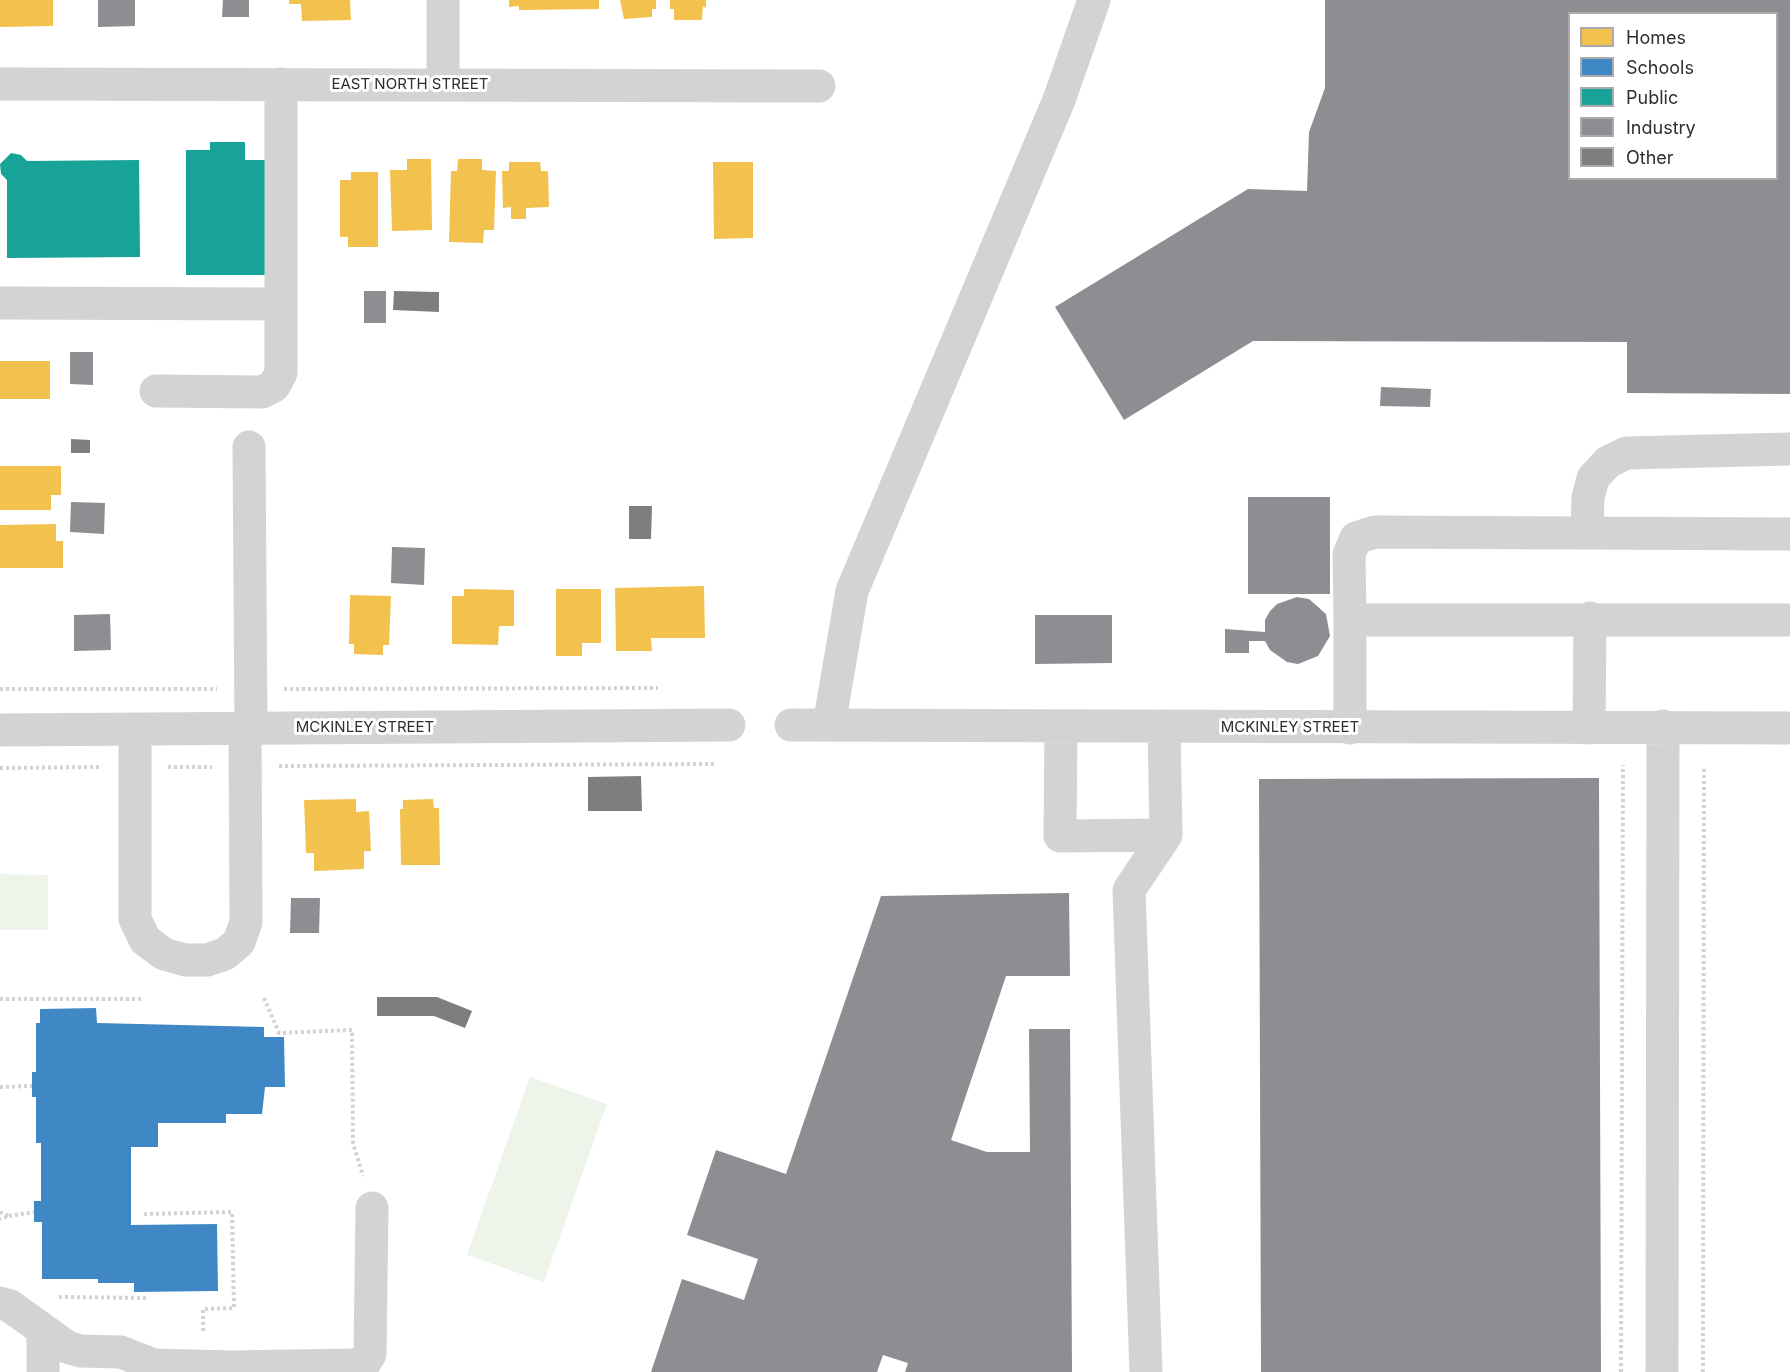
<!DOCTYPE html>
<style>
body{margin:0}
#map{position:relative;width:1790px;height:1372px;overflow:hidden;background:#fff;font-family:Inter,sans-serif}
canvas{display:block}
.legend{position:absolute;left:1568px;top:12px;width:210px;height:168px;box-sizing:border-box;background:#fff;border:2px solid #ababab;margin:0;padding:8px 10px;list-style:none;font-size:18px;color:#2e2e2e}
.legend li{display:flex;align-items:center;gap:12px;height:30px}
.legend b{width:30px;border:2px solid #ababab}
</style>
<div id="map">
<canvas width="1790" height="1372"></canvas>
<ul class="legend">
<li><b style="height:16px;background:#f2c14e"></b>Homes</li>
<li><b style="height:16px;background:#3f88c5"></b>Schools</li>
<li><b style="height:16px;background:#17a398"></b>Public</li>
<li><b style="height:16px;background:#8d8d92"></b>Industry</li>
<li><b style="height:16px;background:#7e7e7e"></b>Other</li>
</ul>
</div>
<script>
const context = document.querySelector('canvas').getContext('2d');
context.lineJoin = 'round';
function fillPath(path, color) {
  context.fillStyle = color;
  context.fill(path, 'evenodd');
}
function toPath(rows) {
  const path = new Path2D();
  for (const r of rows) {
    path.moveTo(r[0], r[1]);
    for (let i = 2; i < r.length; i += 2) path.lineTo(r[i], r[i + 1]);
  }
  return path;
}
function trace(path, color, width, dash) {
  context.strokeStyle = color;
  context.lineWidth = width;
  context.lineCap = dash ? 'butt' : 'round';
  context.setLineDash(dash || []);
  context.stroke(path);
}
function write(font, color, halo, rows, align = 'center') {
  context.font = font + ' Inter,sans-serif';
  context.lineWidth = 6;
  context.setLineDash([]);
  context.textBaseline = 'middle';
  context.strokeStyle = halo;
  context.fillStyle = color;
  for (const [text, x, y, turn = 0] of rows) {
    context.save();
    context.translate(x, y);
    context.rotate((+turn || 0) * Math.PI / 180);
    context.textAlign = isNaN(turn) ? turn : align;
    if (halo) context.strokeText(text, 0, 0);
    context.fillText(text, 0, 0);
    context.restore();
  }
}
fillPath(toPath([
 [0,874,48,875,48,930,0,930],
 [530,1077,607,1104,544,1282,467,1255]
]), '#eff4eb');
fillPath(toPath([
 [0,0,53,0,53,26,0,27],
 [289,0,350,0,351,20,302,21,301,4,289,4],
 [509,0,599,0,599,9,519,10,519,6,509,7],
 [620,0,656,0,656,9,652,9,652,17,624,19],
 [670,0,706,0,706,8,703,6,702,20,674,20,674,9,670,9],
 [407,159,431,159,432,230,392,231,390,170,407,170],
 [458,159,482,159,482,170,496,171,494,230,484,230,483,243,449,242,451,171,457,171],
 [509,162,540,162,541,171,548,171,549,207,526,208,526,219,511,219,511,207,503,208,502,171,509,171],
 [713,162,753,162,753,238,714,239],
 [351,172,378,172,378,247,348,247,348,237,340,237,340,180,351,180],
 [0,361,50,361,50,399,0,399],
 [0,466,61,466,61,495,51,495,51,510,0,510],
 [56,524,56,541,63,541,63,568,0,568,0,525],
 [704,586,705,638,651,638,652,651,616,651,615,588],
 [464,589,514,590,514,626,499,626,498,645,452,644,452,596,464,596],
 [556,589,601,589,601,643,582,643,582,656,556,656],
 [350,595,391,596,389,645,383,645,383,655,354,654,354,644,349,644],
 [356,799,356,812,369,811,371,851,364,851,364,869,314,871,314,853,306,853,304,800],
 [433,799,434,808,439,808,440,865,401,865,400,809,403,809,403,800]
]), '#f2c14e');
fillPath(toPath([
 [96,1008,97,1023,264,1027,264,1037,284,1037,285,1087,265,1087,262,1114,226,1114,226,1123,158,1123,158,1147,131,1147,131,1225,217,1224,218,1291,134,1292,134,1283,98,1283,98,1279,42,1279,42,1222,34,1222,34,1201,41,1201,41,1143,36,1143,36,1097,32,1097,32,1072,36,1072,36,1023,40,1023,40,1009]
]), '#3f88c5');
fillPath(toPath([
 [210,142,245,142,245,160,268,160,268,275,186,275,186,150,210,150],
 [11,153,21,155,27,161,139,160,140,257,7,258,7,180,1,174,0,164]
]), '#17a398');
fillPath(toPath([
 [98,0,135,0,135,26,98,27],
 [223,0,249,0,249,17,222,17],
 [1325,0,1790,0,1790,394,1627,393,1627,342,1253,341,1124,420,1055,307,1248,189,1307,191,1309,132,1325,88],
 [1570,14,1776,14,1776,178,1570,178],
 [364,291,386,291,386,323,364,323],
 [70,352,93,352,93,385,70,384],
 [1381,387,1431,389,1430,407,1380,406],
 [1248,497,1330,497,1330,594,1248,594],
 [71,502,105,503,104,534,70,532],
 [392,547,425,548,424,585,391,583],
 [1297,597,1309,599,1326,614,1330,636,1318,656,1298,664,1287,662,1270,650,1265,641,1249,641,1249,653,1225,653,1225,629,1265,632,1265,620,1270,611,1277,604],
 [110,614,111,650,74,651,74,615],
 [1035,615,1112,615,1112,663,1035,664],
 [1599,778,1601,1372,1261,1372,1259,779],
 [1069,893,1070,976,1006,976,951,1140,987,1152,1030,1152,1029,1029,1070,1029,1072,1372,905,1372,908,1363,883,1355,877,1372,651,1372,682,1279,744,1300,758,1259,687,1235,716,1150,786,1174,881,896],
 [291,898,320,898,319,933,290,933]
]), '#8d8d92');
fillPath(toPath([
 [394,291,439,292,439,312,393,310],
 [71,439,90,440,90,453,71,453],
 [629,506,652,506,651,539,629,539],
 [641,776,642,811,588,811,588,777],
 [377,997,437,997,472,1011,465,1028,434,1016,377,1016]
]), '#7e7e7e');
trace(toPath([
 [0,689,217,689],
 [284,689,658,688],
 [279,766,714,764],
 [168,767,212,767],
 [0,768,101,767],
 [264,998,279,1033,352,1030,353,1143,363,1176],
 [0,999,144,999],
 [0,1087,32,1086],
 [0,1212,9,1216,0,1219],
 [144,1214,232,1212,234,1308,203,1309,203,1333],
 [9,1216,34,1212],
 [59,1297,147,1298],
 [1621,1372,1623,765],
 [1703,1372,1704,766]
]), '#d3d3d3', 4, [3, 3]);
trace(toPath([
 [443,0,443,84],
 [0,84,819,86],
 [0,303,281,304],
 [156,391,262,392,274,386,281,373,281,84],
 [249,447,251,728],
 [1587,533,1588,498,1593,478,1608,462,1626,453,1790,449],
 [1790,534,1375,532,1356,538,1349,554,1350,620,1790,620],
 [1350,620,1350,728],
 [791,725,1790,728],
 [829,725,852,591,1059,100,1094,0],
 [1061,726,1060,836,1166,835,1164,726],
 [1589,728,1590,618],
 [135,729,135,919,145,940,164,954,185,960,207,960,225,954,239,942,246,922,245,729],
 [0,730,729,725],
 [0,1303,10,1306,67,1347,80,1351,121,1352,154,1365,231,1367,231,1372],
 [231,1367,352,1365,365,1362,370,1354,372,1208],
 [43,1372,43,1330],
 [1146,1372,1129,890,1166,835],
 [1662,1372,1663,726]
]), '#d3d3d3', 33);
write('15px', '#2e2e2e', '#fff', [
 ["EAST NORTH STREET",410,84],
 ["MCKINLEY STREET",365,727],
 ["MCKINLEY STREET",1290,727]
]);
</script>
